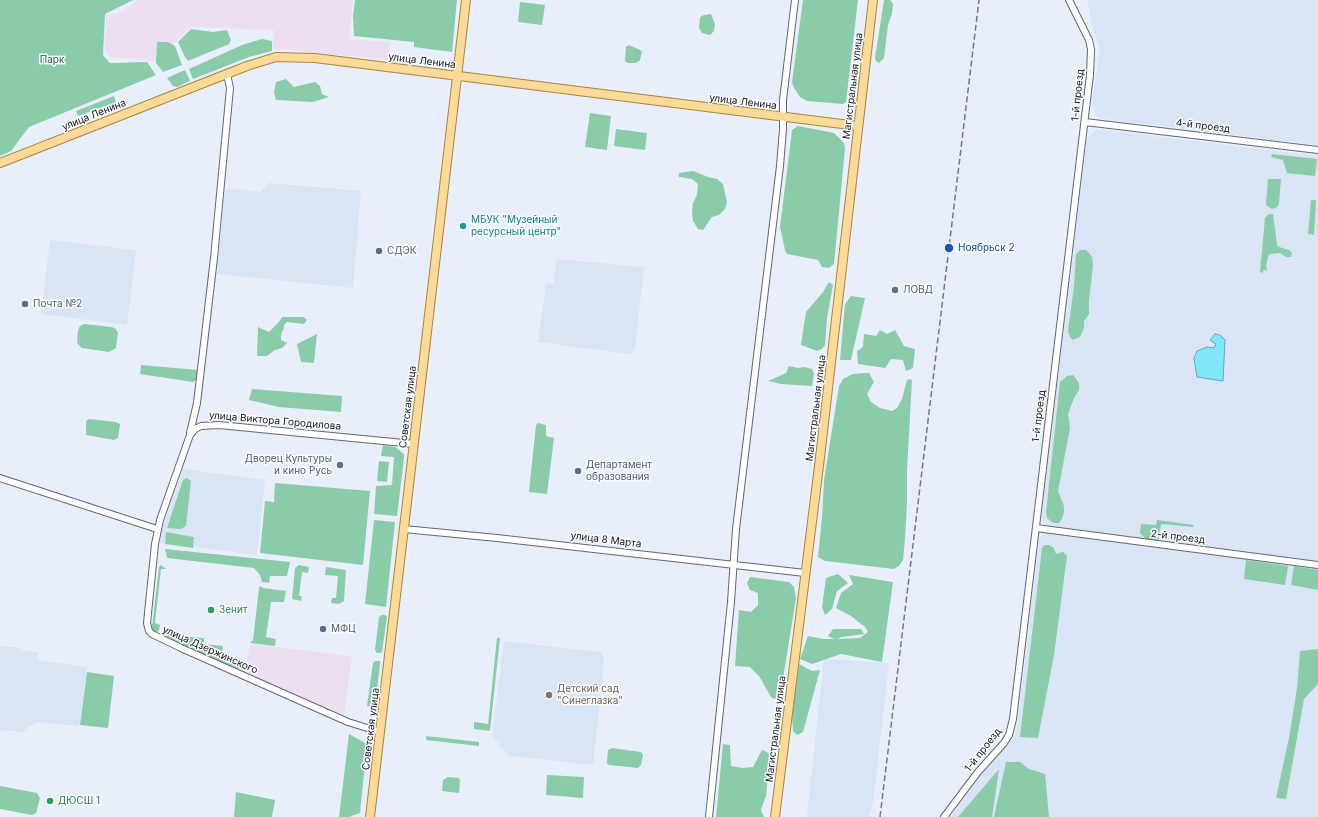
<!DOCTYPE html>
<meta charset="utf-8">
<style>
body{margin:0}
canvas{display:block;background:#e8effa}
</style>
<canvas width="1318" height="817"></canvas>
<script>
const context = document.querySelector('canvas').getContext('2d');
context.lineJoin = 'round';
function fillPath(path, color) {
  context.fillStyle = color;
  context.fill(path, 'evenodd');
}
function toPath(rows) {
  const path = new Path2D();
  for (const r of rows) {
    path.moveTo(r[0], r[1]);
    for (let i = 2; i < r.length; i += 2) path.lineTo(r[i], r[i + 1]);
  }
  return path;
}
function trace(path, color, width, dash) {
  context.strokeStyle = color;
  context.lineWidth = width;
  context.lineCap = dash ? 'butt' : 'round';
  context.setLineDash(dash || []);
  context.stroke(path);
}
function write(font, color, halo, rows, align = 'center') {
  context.font = font + ' Inter,sans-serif';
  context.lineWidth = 3;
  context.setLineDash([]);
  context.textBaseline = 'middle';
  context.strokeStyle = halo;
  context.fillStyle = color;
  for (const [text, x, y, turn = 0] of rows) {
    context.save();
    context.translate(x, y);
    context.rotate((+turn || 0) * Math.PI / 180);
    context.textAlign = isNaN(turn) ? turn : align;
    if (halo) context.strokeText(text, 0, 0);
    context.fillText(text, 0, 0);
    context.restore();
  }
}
fillPath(toPath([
 [139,0,353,0,349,39,390,42,388,60,288,50,273,50,274,30,191,27,157,61,111,58,105,50,106,15,119,13],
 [250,644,352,656,344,717,245,674]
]), '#eddff2');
fillPath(toPath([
 [1087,0,1318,0,1318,145,1103,119,1096,116,1094,111,1092,104,1100,48,1093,30],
 [1096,130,1103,130,1318,156,1318,562,1049,527,1042,522,1041,518,1087,141,1090,135],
 [269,183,361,191,353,288,217,274,225,191,229,188,261,192],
 [50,240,136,250,127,325,41,314],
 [557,259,644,267,635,349,630,354,538,342,546,283,553,284],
 [183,469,265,480,257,555,160,543,161,532],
 [1049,533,1318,568,1318,817,950,817,982,774,1012,739,1017,728,1039,541,1041,536],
 [504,641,602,652,604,662,593,765,509,756,492,736],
 [0,646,22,648,22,650,38,653,37,660,87,667,79,726,37,722,21,732,0,730],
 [824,659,889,663,873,803,869,817,807,817]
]), '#d9e4f5');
fillPath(toPath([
 [0,0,133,0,105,14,103,55,110,63,147,62,156,75,29,127,11,151,0,156],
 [355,0,457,0,452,52,414,47,414,42,354,36,353,16],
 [803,0,858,0,846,102,843,104,807,101,800,97,794,88,792,82],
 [884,0,890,0,893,4,892,14,888,25,884,58,879,63,876,61,875,58],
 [520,2,545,5,542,25,518,22],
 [711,14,715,24,714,31,710,35,702,33,699,28,700,17,704,15],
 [191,29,213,32,227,30,231,40,229,44,188,61,185,57,178,42],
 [262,39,272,41,272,51,249,57,193,79,189,69,242,45],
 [157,42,168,42,175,46,182,65,163,72,156,63],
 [629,45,642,51,640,60,636,63,628,63,625,61,626,47],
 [185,70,190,81,177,87,173,86,167,78],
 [286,79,294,87,315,82,320,86,322,94,329,97,313,102,276,100,274,92,276,82],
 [114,96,116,102,78,116,76,111],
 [590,113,611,116,607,150,585,147],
 [798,126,834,133,844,143,845,149,834,264,829,268,822,267,818,260,787,254,785,250,780,227,792,130],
 [616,129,647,133,645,150,614,146],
 [1272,154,1317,159,1315,176,1287,173,1283,160,1271,157],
 [693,171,708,177,717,179,723,184,727,202,725,209,719,215,712,217,703,230,698,229,693,221,692,213,693,203,697,195,698,184,692,179,679,177,679,173],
 [1268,179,1281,179,1279,203,1278,207,1272,209,1266,205],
 [1311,200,1316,200,1314,235,1308,234],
 [1269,214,1273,214,1277,245,1279,247,1289,250,1292,253,1291,257,1286,257,1280,253,1269,254,1266,265,1267,271,1264,270,1262,273,1260,272,1265,218],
 [1080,250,1086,250,1090,254,1092,257,1093,265,1089,300,1089,314,1084,321,1084,328,1080,337,1073,340,1070,337,1068,331,1074,286,1076,254],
 [829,282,833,285,827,318,825,345,822,349,817,351,801,345,803,331,806,312,823,292],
 [851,296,865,298,851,360,840,360,845,304],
 [282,317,303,317,307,320,304,324,287,322,284,325,284,328,281,334,281,340,287,343,282,348,275,350,267,356,257,356,258,327,269,332,279,322],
 [84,324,112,327,116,329,118,333,116,348,109,352,82,348,77,343,78,330,80,326],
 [880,330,887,334,895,330,904,346,915,349,913,368,906,371,903,360,891,359,885,368,858,364,857,351,863,347,864,334,876,336],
 [317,334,314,363,301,362,297,344],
 [141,365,198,370,196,380,193,382,140,374],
 [789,366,798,368,804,367,812,369,814,374,812,386,781,384,768,381,786,373],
 [863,373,869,373,874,382,867,394,871,402,880,408,892,411,897,408,902,399,907,380,909,379,912,380,907,470,907,503,905,539,903,560,899,566,894,569,825,561,818,557,822,518,824,480,839,386,843,379,853,374],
 [1073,375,1079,383,1079,390,1074,398,1068,414,1070,428,1058,491,1064,506,1064,512,1062,519,1059,523,1053,523,1047,518,1046,512,1060,382,1067,376],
 [252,389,342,396,341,412,279,407,249,400],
 [89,419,116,422,120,424,118,438,114,440,86,435,86,421],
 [538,423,546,425,546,436,554,438,547,494,529,492,536,425],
 [383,445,395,447,404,454,404,458,397,516,374,514,376,486,392,485,394,457,381,456],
 [379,461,389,462,387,482,377,481],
 [187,478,191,481,186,526,181,529,167,528,183,480],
 [275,483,370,491,363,565,260,553,265,501,274,502],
 [374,520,395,522,386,607,365,604],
 [1157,520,1194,525,1193,527,1161,524,1158,541,1146,539,1140,533,1141,524,1156,525],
 [166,532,194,537,193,548,165,544],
 [1045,545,1049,545,1054,548,1056,554,1063,552,1067,556,1054,655,1038,738,1020,737,1042,548],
 [165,549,290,562,287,576,270,576,269,583,262,582,260,575,254,568,167,558],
 [1246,560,1288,566,1285,585,1244,579],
 [161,565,166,569,161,569,155,623,160,625,159,630,157,633,153,630,152,627,159,567],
 [299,565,309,567,308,573,302,572,299,596,302,596,301,601,292,599,295,568],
 [1294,566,1318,570,1318,590,1291,585],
 [326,567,346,570,344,601,339,604,331,603,332,598,336,598,338,576,325,575],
 [838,574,848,583,837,591,832,609,825,615,822,607,826,578],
 [849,575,893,582,882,662,841,654,812,664,800,659,808,636,824,639,834,639,828,636,833,629,861,629,864,634,842,637,837,639,860,638,868,632,865,627,851,616,836,608,841,593,853,584],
 [750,577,789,582,794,587,796,598,780,697,774,699,771,697,759,676,750,667,735,666,739,610,751,612,758,605,758,593,750,590,747,583],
 [260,586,263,588,286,591,284,602,271,602,266,637,276,639,275,646,250,643,253,640,259,588],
 [382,615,385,615,387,617,382,652,380,653,377,653,375,650,379,617],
 [166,635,204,638,204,644,223,646,222,656,237,658,241,659,238,669,167,638],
 [497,638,500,638,490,731,474,729,474,722,488,724],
 [1318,649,1318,684,1304,699,1286,799,1276,798,1289,738,1297,688,1300,651],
 [375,661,380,661,380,664,375,707,367,706,373,663],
 [799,664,812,671,820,670,803,732,797,735,793,731,792,715],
 [87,672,114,676,108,728,80,725],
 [349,734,367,744,360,813,349,817,339,817],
 [426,736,479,742,479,746,426,740],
 [723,744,730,745,731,766,742,768,753,767,762,750,767,752,770,755,766,796,761,810,764,817,716,817],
 [612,748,641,752,643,755,641,765,638,768,609,765,607,763,608,750],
 [1006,762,1020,762,1029,769,1045,774,1049,817,994,817],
 [999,769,992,817,958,817],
 [547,775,584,777,583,798,546,795],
 [448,777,459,778,460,781,459,793,442,791,443,780],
 [0,786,37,793,40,798,36,813,32,815,0,809],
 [236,792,275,800,272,817,234,817]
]), '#8accaa');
const water = toPath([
 [1215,334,1220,335,1225,340,1223,381,1197,377,1194,358,1197,351,1207,347,1214,348,1216,344,1210,340,1215,334]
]);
fillPath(water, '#82e7fb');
trace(water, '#61a9b8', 1);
const minor = toPath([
 [1085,122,1318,150],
 [190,433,197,403,214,258,230,88,227,74],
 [0,478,157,529],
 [1036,528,1318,565],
 [404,529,497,538,805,573],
 [380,732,348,722,181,648,152,634,149,631,147,623,155,544,160,520,190,435,195,429,201,426,219,425,414,444],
 [709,817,731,602,736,529,780,166,783,129,783,100,795,0],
 [944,817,978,772,1004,743,1009,735,1013,719,1090,75,1091,49,1089,40,1069,0]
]);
const major = toPath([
 [0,163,247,66,276,57,315,58,858,126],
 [370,817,466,0],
 [775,817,819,466,873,0]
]);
trace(minor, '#616770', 8);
trace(major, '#a9843f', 10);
trace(minor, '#fff', 6);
trace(major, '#fbd997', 8);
trace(toPath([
 [880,817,979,0]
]), '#747980', 1.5, [6, 3]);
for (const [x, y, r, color] of [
 [463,226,4,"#0f9aa8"],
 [949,248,5,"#1a4fb4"],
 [379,251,4,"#5c6f8a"],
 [895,290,4,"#5c6f8a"],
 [25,304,4,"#5c6f8a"],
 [340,465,4,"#5c6f8a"],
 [578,471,4,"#5c6f8a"],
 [211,610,4,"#2e9e5b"],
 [323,629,4,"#5c6f8a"],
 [549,695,4,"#8d6e63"],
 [50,801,4,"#2e9e5b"]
]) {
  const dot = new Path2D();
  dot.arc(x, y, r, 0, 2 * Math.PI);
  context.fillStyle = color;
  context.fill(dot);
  trace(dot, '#fbfcfe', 1.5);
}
write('10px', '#256146', '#fbfcfe', [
 ["Парк",52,60]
]);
write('10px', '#15171b', '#fbfcfe', [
 ["улица Ленина",422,61,7],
 ["Магистральная улица",853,86,-83],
 ["1-й проезд",1078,95,-84],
 ["улица Ленина",743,102,7],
 ["улица Ленина",94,115,-22],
 ["4-й проезд",1203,126,7],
 ["Советская улица",408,407,-83],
 ["Магистральная улица",816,408,-83],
 ["1-й проезд",1039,416,-83],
 ["улица Виктора Городилова",275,421,5],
 ["2-й проезд",1178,537,7],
 ["улица 8 Марта",606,540,7],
 ["улица Дзержинского",210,650,24],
 ["Советская улица",371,729,-83],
 ["Магистральная улица",776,729,-83],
 ["1-й проезд",983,750,-52]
]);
write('10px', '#0d838f', '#fbfcfe', [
 ["МБУК \"Музейный",471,220],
 ["ресурсный центр\"",471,232]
], 'left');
write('10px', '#164399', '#fbfcfe', [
 ["Ноябрьск 2",958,248]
], 'left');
write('10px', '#4e5e75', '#fbfcfe', [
 ["СДЭК",387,251],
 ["ЛОВД",903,290],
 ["Почта №2",33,304],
 ["Дворец Культуры",332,459,"right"],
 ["и кино Русь",332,471,"right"],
 ["Департамент",586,465],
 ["образования",586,477],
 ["МФЦ",331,629]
], 'left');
write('10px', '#27864d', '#fbfcfe', [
 ["Зенит",219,610],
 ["ДЮСШ 1",58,801]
], 'left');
write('10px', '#785e54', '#fbfcfe', [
 ["Детский сад",557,689],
 ["\"Синеглазка\"",557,701]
], 'left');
</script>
